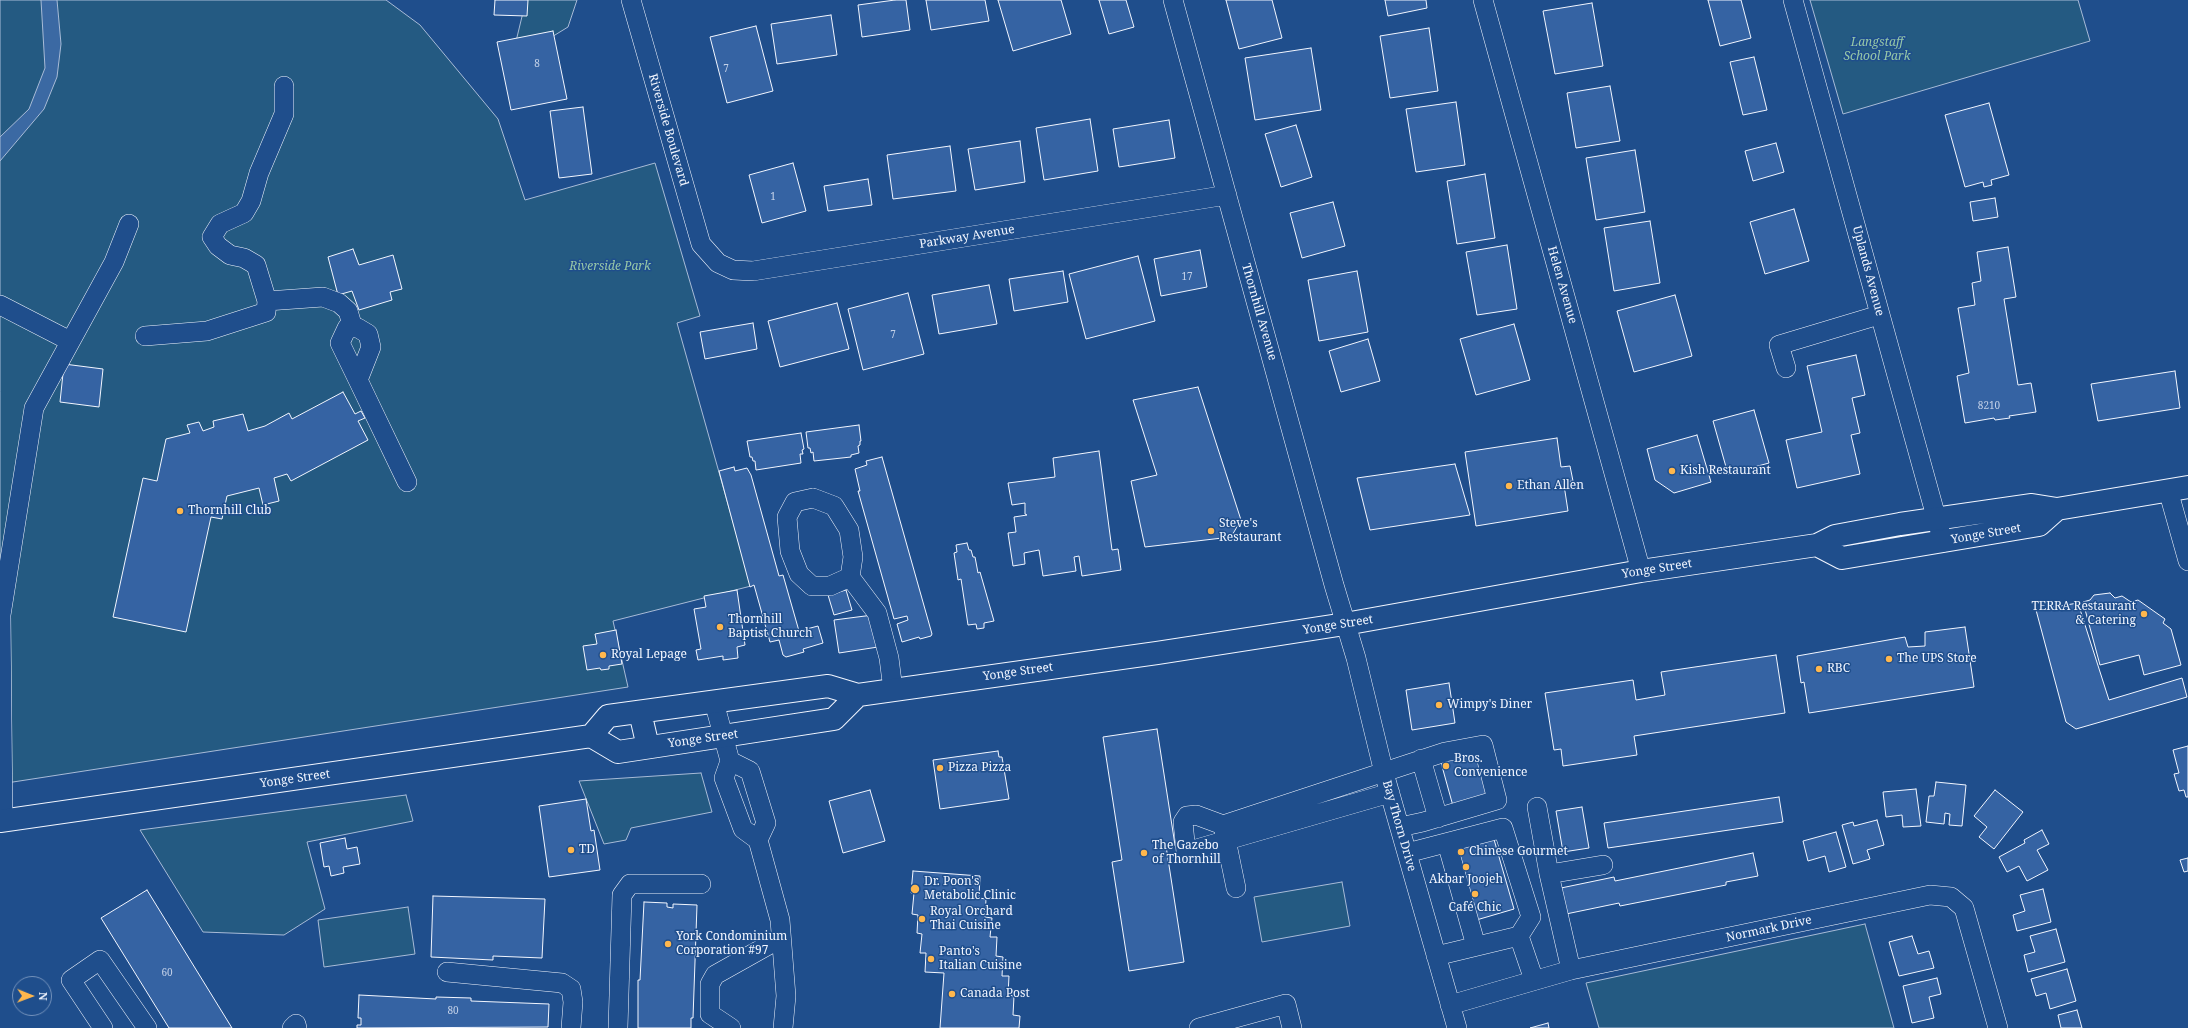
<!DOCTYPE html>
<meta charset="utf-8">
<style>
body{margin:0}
#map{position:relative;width:2188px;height:1028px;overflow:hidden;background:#1f4e8c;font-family:"Noto Serif",serif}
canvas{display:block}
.north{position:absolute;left:12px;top:976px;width:40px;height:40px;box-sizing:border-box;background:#1f4e8c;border:1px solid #7391ba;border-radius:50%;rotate:91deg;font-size:11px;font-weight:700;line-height:16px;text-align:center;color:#f2f6ff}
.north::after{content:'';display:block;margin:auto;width:14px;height:18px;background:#ffb74d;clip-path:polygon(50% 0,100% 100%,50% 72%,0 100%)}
</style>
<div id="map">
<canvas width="2188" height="1028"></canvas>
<div class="north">N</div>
</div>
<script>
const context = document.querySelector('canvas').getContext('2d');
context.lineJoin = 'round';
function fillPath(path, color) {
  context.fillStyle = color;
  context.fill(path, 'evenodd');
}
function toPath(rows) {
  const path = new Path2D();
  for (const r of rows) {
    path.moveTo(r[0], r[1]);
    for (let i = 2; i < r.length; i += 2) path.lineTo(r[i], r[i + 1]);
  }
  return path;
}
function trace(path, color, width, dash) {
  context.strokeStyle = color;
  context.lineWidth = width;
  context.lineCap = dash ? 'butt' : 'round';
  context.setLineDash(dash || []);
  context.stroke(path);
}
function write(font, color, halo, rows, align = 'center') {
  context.font = font + ' "Noto Serif",serif';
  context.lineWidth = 3;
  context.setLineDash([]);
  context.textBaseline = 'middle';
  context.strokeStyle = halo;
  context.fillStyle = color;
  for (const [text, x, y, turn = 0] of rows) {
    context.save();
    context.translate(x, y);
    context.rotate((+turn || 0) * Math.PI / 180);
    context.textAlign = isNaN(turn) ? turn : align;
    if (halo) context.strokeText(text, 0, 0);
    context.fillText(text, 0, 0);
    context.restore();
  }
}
const green = toPath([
 [0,0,386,0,420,25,498,119,525,200,655,163,700,316,677,323,751,586,613,621,628,687,0,784,0,0],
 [526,0,577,0,568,27,511,62,526,0],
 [1810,0,2078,0,2090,41,1843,114,1810,0],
 [701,773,712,812,631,828,626,840,604,844,579,781,701,773],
 [406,795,413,821,307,842,325,909,284,935,203,932,140,830,406,795],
 [1342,882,1350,926,1262,942,1254,897,1342,882],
 [408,907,415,954,324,967,318,920,408,907],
 [1865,924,1894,1028,1599,1028,1586,983,1865,924]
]);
fillPath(green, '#245a82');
trace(green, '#a8bbd7', 1);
const water = toPath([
 [41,0,57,0,61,44,57,77,44,109,0,161,0,137,29,109,45,68,41,0]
]);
fillPath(water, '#3b69a3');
trace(water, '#a8bbd7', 1);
const building = toPath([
 [495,0,528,0,527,16,494,15,495,0],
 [895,0,906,0,910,30,862,37,858,5,895,0],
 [926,0,985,0,989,21,931,30,926,0],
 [998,0,1061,0,1071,34,1013,51,998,0],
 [1099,0,1126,0,1134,27,1109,34,1099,0],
 [1226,0,1272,0,1282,38,1239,49,1226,0],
 [1385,0,1426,0,1427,8,1388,16,1385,0],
 [1708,0,1741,0,1751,38,1720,46,1708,0],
 [1592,3,1603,66,1555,74,1543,11,1592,3],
 [831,15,837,55,777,64,771,24,831,15],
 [756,26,773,91,727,103,710,37,756,26],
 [1429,28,1438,91,1390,98,1380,36,1429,28],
 [553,31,567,99,511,110,497,42,553,31],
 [1311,48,1321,110,1255,120,1245,58,1311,48],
 [1754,57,1767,110,1743,115,1730,62,1754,57],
 [1610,86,1620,141,1576,148,1567,93,1610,86],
 [1456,102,1465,165,1416,172,1406,109,1456,102],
 [1989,103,2009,175,1991,180,1992,185,1984,187,1983,182,1965,187,1945,115,1989,103],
 [583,107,592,174,559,178,550,111,583,107],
 [1090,119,1098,171,1044,180,1036,128,1090,119],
 [1169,120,1175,158,1119,167,1113,129,1169,120],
 [1296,125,1312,177,1281,187,1265,134,1296,125],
 [1020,141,1025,182,975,190,968,149,1020,141],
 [1776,143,1784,172,1753,181,1745,151,1776,143],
 [950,146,956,191,893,199,887,155,950,146],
 [1635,150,1645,212,1596,220,1586,158,1635,150],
 [793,163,806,211,762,223,749,175,793,163],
 [1485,174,1495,238,1457,244,1447,181,1485,174],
 [868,179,872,205,828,211,824,186,868,179],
 [1995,198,1998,217,1973,221,1970,202,1995,198],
 [1333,202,1345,246,1302,258,1290,213,1333,202],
 [1794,209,1809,261,1765,274,1750,222,1794,209],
 [1650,221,1660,283,1614,291,1604,228,1650,221],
 [1507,245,1517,309,1477,315,1466,252,1507,245],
 [2008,247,2016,297,2004,299,2018,385,2031,383,2036,412,2009,416,2010,418,1995,420,1994,418,1965,423,1957,376,1969,373,1958,308,1975,305,1972,283,1981,281,1977,252,2008,247],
 [353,249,359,265,393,255,402,289,390,292,392,300,359,310,352,291,338,295,328,257,353,249],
 [1200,250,1207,287,1161,296,1154,259,1200,250],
 [1138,256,1155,321,1086,339,1069,274,1138,256],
 [1063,271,1068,302,1014,311,1009,279,1063,271],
 [1357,271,1368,332,1319,341,1308,280,1357,271],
 [989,285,997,324,939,334,932,295,989,285],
 [908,293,924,354,863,370,848,309,908,293],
 [1675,295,1692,356,1634,372,1617,311,1675,295],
 [837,303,849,349,780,367,768,321,837,303],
 [753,323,757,349,705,359,700,332,753,323],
 [1514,324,1530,380,1476,395,1460,339,1514,324],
 [1368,339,1380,381,1341,392,1329,351,1368,339],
 [1856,355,1865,395,1852,398,1860,433,1851,435,1860,474,1797,488,1786,440,1822,432,1807,366,1856,355],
 [64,364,103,369,99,407,60,402,64,364],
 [2175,371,2180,408,2098,421,2091,384,2175,371],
 [1198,387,1241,520,1231,537,1145,547,1131,481,1157,475,1133,400,1198,387],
 [343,392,355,414,361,411,365,418,358,421,368,440,291,481,287,474,274,478,279,501,263,505,259,488,227,496,222,519,211,517,186,632,113,617,143,478,157,481,166,439,190,433,187,425,199,422,203,431,214,427,213,421,243,414,248,431,265,426,289,413,292,419,343,392],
 [1754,410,1769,463,1728,474,1713,421,1754,410],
 [859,425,861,441,860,441,860,445,858,446,859,453,851,455,851,457,814,461,813,452,811,453,810,448,808,448,806,432,859,425],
 [801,433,804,449,802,450,803,454,800,454,801,463,756,470,755,461,753,461,752,457,750,457,747,441,801,433],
 [1697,435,1711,482,1674,493,1655,480,1647,449,1697,435],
 [1557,438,1561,467,1570,466,1573,481,1565,482,1564,485,1568,511,1476,526,1465,452,1557,438],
 [1099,451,1112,550,1118,549,1121,570,1082,576,1079,556,1074,557,1076,571,1043,576,1039,550,1024,553,1025,564,1013,566,1008,533,1016,532,1014,517,1027,515,1025,514,1025,503,1012,505,1008,483,1055,477,1053,458,1099,451],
 [882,457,932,634,931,636,920,639,919,637,902,642,897,624,908,620,907,616,894,619,858,491,860,491,855,469,867,465,866,461,882,457],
 [1455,464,1470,515,1370,530,1357,478,1455,464],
 [734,467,735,471,747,468,751,475,779,576,783,575,799,631,818,626,823,643,803,649,804,652,786,657,783,655,779,640,770,642,754,585,750,587,719,471,734,467],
 [967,543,969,550,971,550,973,557,975,557,978,573,980,572,994,621,984,623,984,628,977,629,976,624,968,625,961,579,958,580,954,553,957,552,956,545,967,543],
 [737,590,745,645,737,647,738,658,723,660,723,656,698,660,696,650,701,649,694,609,706,607,704,596,737,590],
 [846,590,852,610,834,615,828,595,846,590],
 [2110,593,2115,598,2122,596,2131,602,2138,600,2165,619,2163,623,2171,629,2181,665,2144,675,2139,655,2100,665,2083,602,2090,600,2094,595,2110,593],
 [2078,603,2109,700,2182,678,2187,697,2076,729,2066,722,2036,610,2078,603],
 [873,615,878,647,839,653,834,620,873,615],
 [1965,627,1974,687,1809,713,1804,682,1801,683,1797,656,1905,637,1908,647,1925,646,1925,632,1965,627],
 [616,630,622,664,609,666,609,669,601,670,600,668,587,670,583,646,597,644,595,634,616,630],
 [1776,655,1785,713,1634,736,1637,755,1563,766,1561,749,1554,750,1545,693,1633,680,1636,700,1665,695,1661,672,1776,655],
 [1449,683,1455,723,1412,730,1406,690,1449,683],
 [1157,729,1175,845,1166,846,1184,962,1129,971,1112,862,1122,860,1103,737,1157,729],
 [2188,746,2188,797,2186,797,2184,790,2179,791,2174,774,2179,773,2173,750,2188,746],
 [1477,749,1490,796,1453,806,1440,759,1477,749],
 [998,751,999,757,1002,757,1009,799,940,809,933,760,998,751],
 [1936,782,1966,785,1962,826,1949,825,1950,814,1945,813,1944,824,1926,822,1929,796,1934,796,1936,782],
 [1916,789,1921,826,1903,827,1902,815,1886,817,1883,792,1916,789],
 [870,790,885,841,843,853,829,801,870,790],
 [1995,790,2023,812,1994,849,1979,837,1987,827,1974,816,1995,790],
 [1779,797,1783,822,1608,848,1604,823,1779,797],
 [586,799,591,831,594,830,600,870,549,877,539,806,586,799],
 [1582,807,1589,848,1563,852,1556,811,1582,807],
 [1877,820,1884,845,1867,850,1870,859,1853,864,1842,825,1853,822,1854,826,1877,820],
 [2042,830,2049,844,2037,850,2048,870,2027,881,2019,866,2007,872,1999,857,2025,843,2024,840,2042,830],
 [1836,832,1846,867,1829,872,1825,856,1808,861,1803,841,1836,832],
 [1493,836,1514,909,1473,921,1453,847,1493,836],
 [345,838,347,849,357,847,360,864,343,867,344,873,331,876,329,866,324,867,320,843,345,838],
 [1753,853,1758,876,1726,882,1726,885,1620,906,1619,903,1566,914,1561,888,1614,877,1615,881,1753,853],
 [2188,858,2188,871,2184,872,2180,860,2188,858],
 [913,871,980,876,979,898,986,899,985,917,992,918,990,937,997,937,996,956,1003,957,1002,976,1009,976,1008,995,1014,996,1013,1015,1020,1016,1019,1028,940,1028,944,973,925,972,926,953,920,953,922,934,917,933,918,915,912,914,914,893,911,893,913,871],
 [2043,889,2051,922,2017,931,2013,915,2025,911,2020,895,2043,889],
 [147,890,232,1028,169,1028,101,918,147,890],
 [433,896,545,899,542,958,493,956,493,960,431,957,433,896],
 [644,902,667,903,667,907,673,908,673,904,697,905,693,1018,691,1018,691,1028,638,1028,638,980,640,980,644,902],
 [2056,929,2065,962,2028,972,2024,955,2035,952,2030,936,2056,929],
 [1912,936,1918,954,1929,951,1934,968,1899,976,1889,942,1912,936],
 [2067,969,2076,1001,2050,1009,2046,993,2036,996,2031,979,2067,969],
 [1937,978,1941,994,1929,997,1934,1018,1912,1023,1903,986,1937,978],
 [359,995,436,999,436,997,471,998,471,1001,549,1004,548,1027,357,1028,357,1025,361,1025,361,1018,358,1018,359,995],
 [2077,1010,2082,1028,2061,1028,2058,1015,2077,1010],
 [1548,1023,1549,1028,1530,1028,1548,1023]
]);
fillPath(building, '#3563a3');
trace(building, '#f2f6ff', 1);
const minor = toPath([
 [631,0,701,244,718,263,733,270,753,271,1227,195],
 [1173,0,1334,585,1356,658,1384,773,1457,1028],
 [1483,0,1641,571],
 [1793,0,1943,542],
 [267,301,323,297,339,303,348,311,353,328],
 [0,305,70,341],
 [145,336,207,331,266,312,267,301,256,265,244,258,230,255,218,246,212,237,220,224,244,213,251,201,259,173,284,114,284,86],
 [1786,368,1779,345,1879,315],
 [358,380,371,347,368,334,358,328,347,328,340,343,358,380,407,482],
 [2168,490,2188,561],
 [813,498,834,506,849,530,853,557,850,577,830,586,812,586,799,574,790,551,787,517,795,502,813,498],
 [850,577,877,613,889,658,893,690],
 [714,702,730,761,724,778,743,829,758,840,780,920,786,996,783,1028],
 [1421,759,1438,818],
 [730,761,750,771,766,823,758,840],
 [1390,793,1186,852,1183,822,1187,816,1196,815,1223,825,1445,752,1483,745,1497,800,1423,822,1400,827],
 [1537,807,1549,874],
 [3,821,1,615,34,408,114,262,129,224],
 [1224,830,1236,888],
 [1447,843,1476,946],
 [1407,853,1503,828,1531,917,1519,936,1436,956],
 [1519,936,1534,980],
 [1571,970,1549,874,1603,865],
 [447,972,562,983,571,989,573,1002,571,1028],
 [1450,1005,1571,970,1930,895,1951,897,1964,908,1998,1028],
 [103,1028,71,980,100,960,147,1028],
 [292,1028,296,1024,297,1028],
 [618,1028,622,895,630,884,701,884],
 [731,1028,710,1014,710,984,715,975,781,938],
 [1199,1028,1286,1004,1292,1028]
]);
const major = toPath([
 [1817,545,1842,558,2039,525,2057,509],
 [640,712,648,747],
 [591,736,608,716,828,686,858,695,1157,653,1345,624,1641,571,1817,545,1835,536,1900,524,2032,505,2057,509,2188,487],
 [0,821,591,736,618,752,697,740,834,719,858,695]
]);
trace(minor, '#f2f6ff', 20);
trace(major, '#f2f6ff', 24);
trace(minor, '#1f4e8c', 19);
trace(major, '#1f4e8c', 22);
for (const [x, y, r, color] of [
 [1672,471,4,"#ffb74d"],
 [1509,486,4,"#ffb74d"],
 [180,511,4,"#ffb74d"],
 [1211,531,4,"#ffb74d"],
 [2144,614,4,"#ffb74d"],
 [720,627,4,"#ffb74d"],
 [603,655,4,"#ffb74d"],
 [1889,659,4,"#ffb74d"],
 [1819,669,4,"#ffb74d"],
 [1439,705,4,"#ffb74d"],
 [1446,766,4,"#ffb74d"],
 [940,768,4,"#ffb74d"],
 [571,850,4,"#ffb74d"],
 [1461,852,4,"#ffb74d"],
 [1144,853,4,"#ffb74d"],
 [1466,867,4,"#ffb74d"],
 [915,889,5,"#ffb74d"],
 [1475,894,4,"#ffb74d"],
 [922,919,4,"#ffb74d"],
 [668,944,4,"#ffb74d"],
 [931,959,4,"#ffb74d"],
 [952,994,4,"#ffb74d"]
]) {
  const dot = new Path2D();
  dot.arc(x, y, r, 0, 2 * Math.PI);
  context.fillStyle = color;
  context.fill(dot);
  trace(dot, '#1f4e8c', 1.5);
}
write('10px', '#c3d1e8', null, [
 ["8",537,64],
 ["7",726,69],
 ["1",773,197],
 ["17",1187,277],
 ["7",893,335],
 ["8210",1989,406],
 ["60",167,973],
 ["80",453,1011]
]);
write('italic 12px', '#97c8a6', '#1f4e8c', [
 ["Langstaff",1877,43],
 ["School Park",1877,57],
 ["Riverside Park",610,267]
]);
write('12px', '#f2f6ff', '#1f4e8c', [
 ["Riverside Boulevard",668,130,74],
 ["Parkway Avenue",967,237,-9],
 ["Uplands Avenue",1868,271,75],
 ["Helen Avenue",1562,285,74],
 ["Thornhill Avenue",1259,312,74],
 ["Yonge Street",1986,534,-10],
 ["Yonge Street",1657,569,-9],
 ["Yonge Street",1338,625,-9],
 ["Yonge Street",1018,672,-8],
 ["Yonge Street",703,739,-8],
 ["Yonge Street",295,779,-8],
 ["Bay Thorn Drive",1399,826,74],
 ["Normark Drive",1769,929,-12]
]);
write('12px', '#f2f6ff', '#1f4e8c', [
 ["Kish Restaurant",1680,471],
 ["Ethan Allen",1517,486],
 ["Thornhill Club",188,511],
 ["Steve's",1219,524],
 ["Restaurant",1219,538],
 ["TERRA Restaurant",2136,607,"right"],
 ["& Catering",2136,621,"right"],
 ["Thornhill",728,620],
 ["Baptist Church",728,634],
 ["Royal Lepage",611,655],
 ["The UPS Store",1897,659],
 ["RBC",1827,669],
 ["Wimpy's Diner",1447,705],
 ["Bros.",1454,759],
 ["Convenience",1454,773],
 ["Pizza Pizza",948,768],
 ["The Gazebo",1152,846],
 ["of Thornhill",1152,860],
 ["TD",579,850],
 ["Chinese Gourmet",1469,852],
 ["Akbar Joojeh",1466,880,"center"],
 ["Dr. Poon's",924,882],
 ["Metabolic Clinic",924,896],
 ["Café Chic",1475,908,"center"],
 ["Royal Orchard",930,912],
 ["Thai Cuisine",930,926],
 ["York Condominium",676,937],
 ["Corporation #97",676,951],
 ["Panto's",939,952],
 ["Italian Cuisine",939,966],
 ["Canada Post",960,994]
], 'left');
</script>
